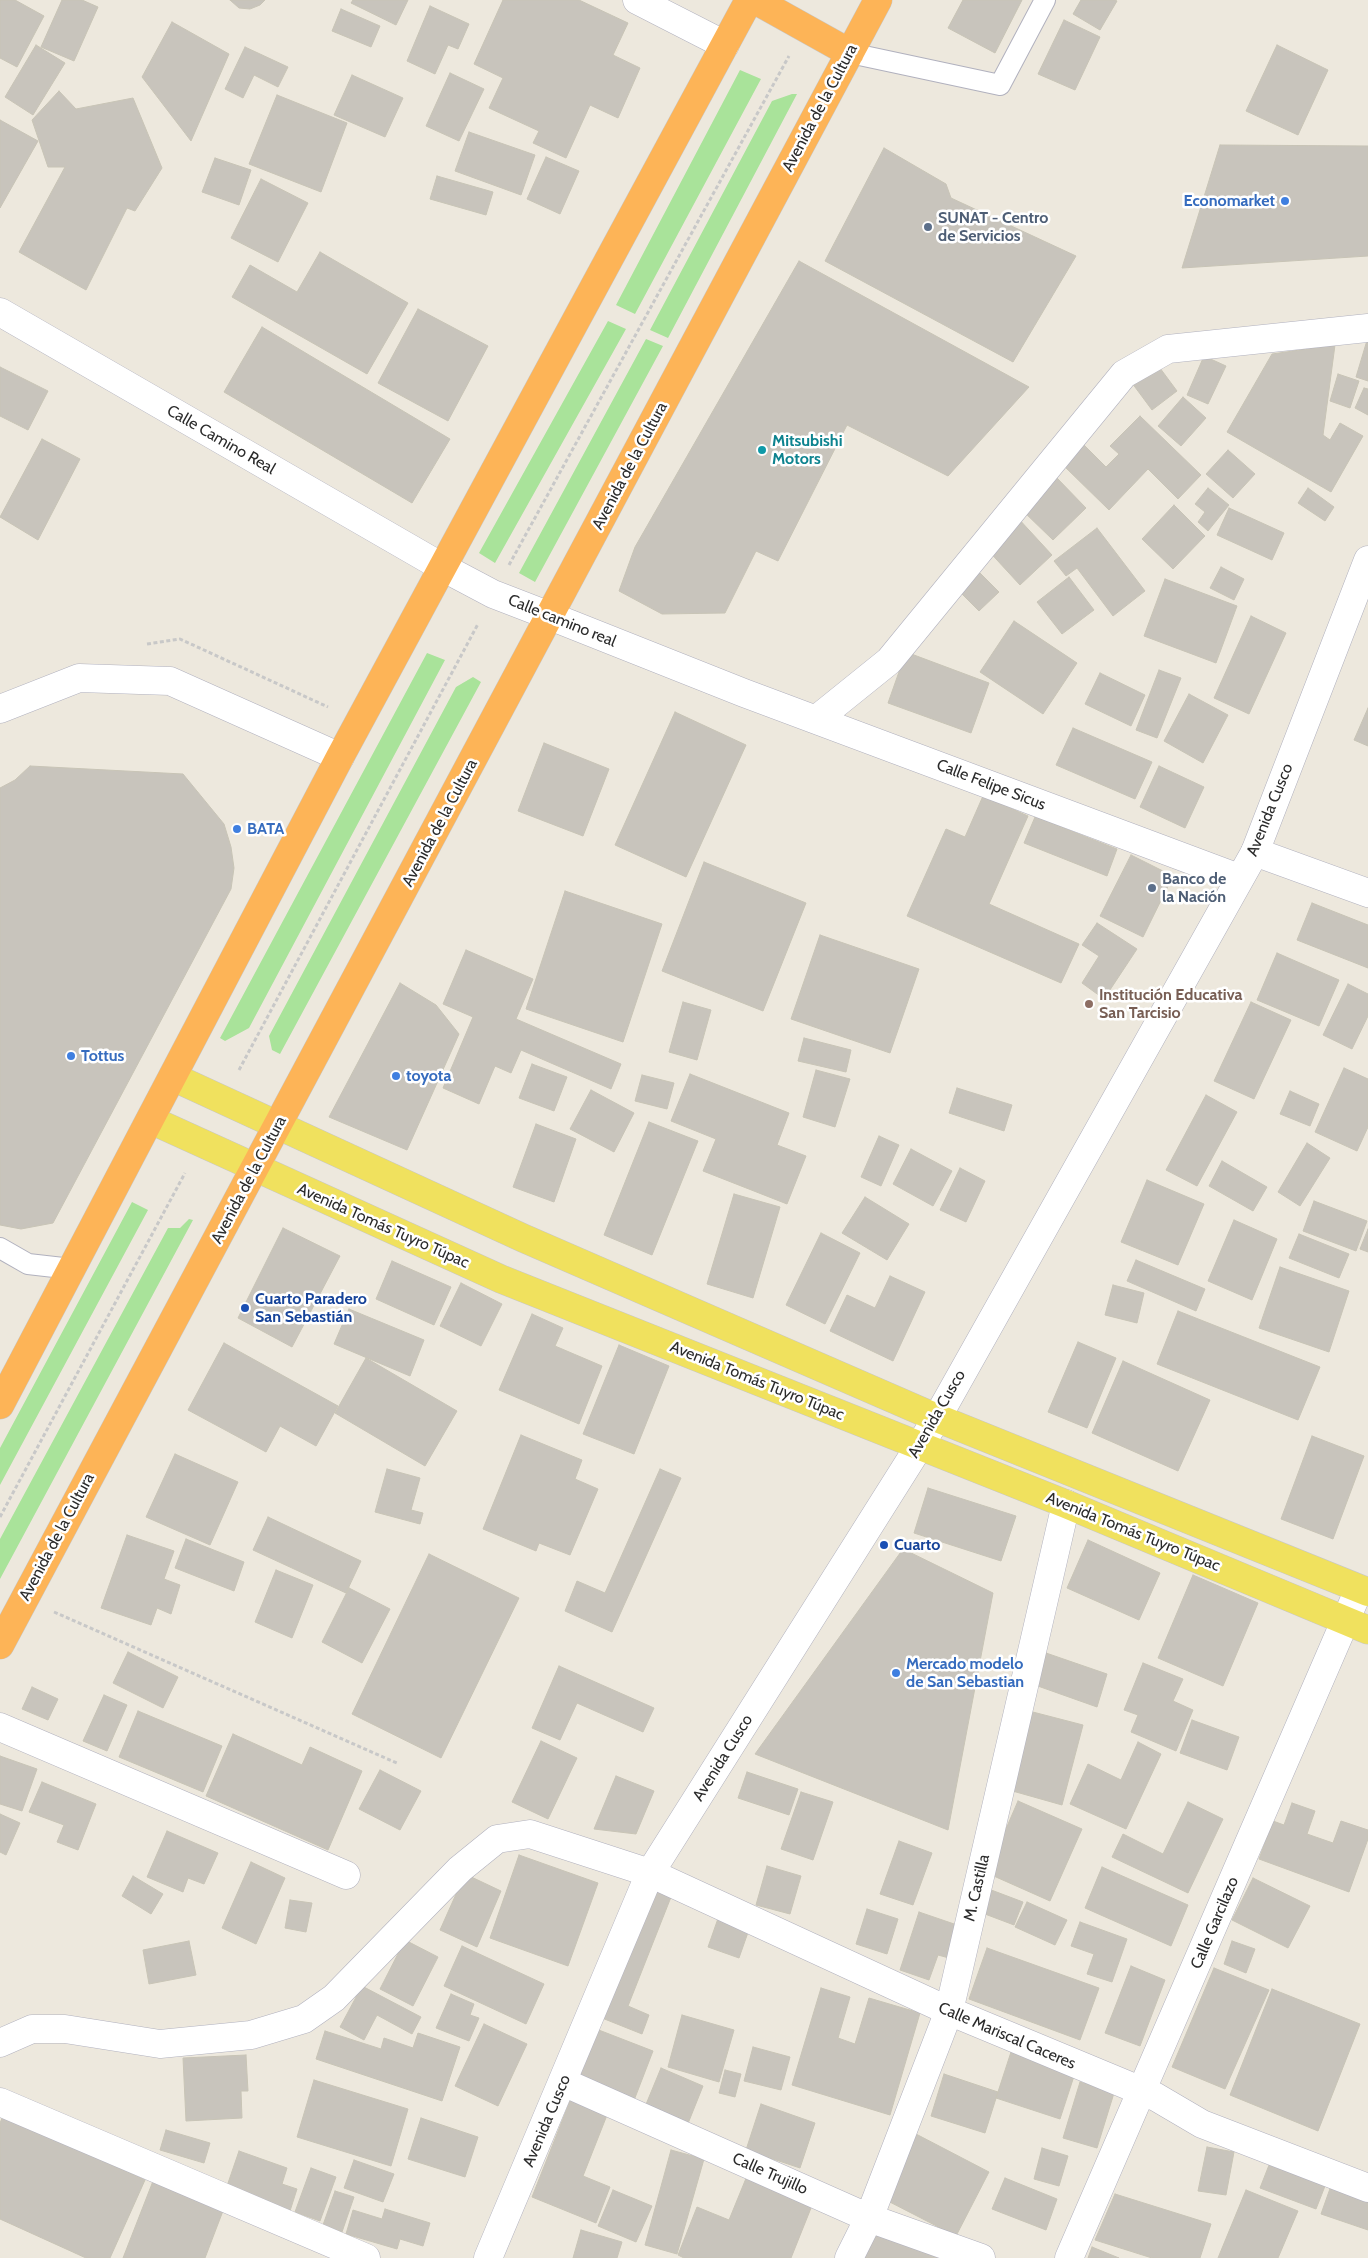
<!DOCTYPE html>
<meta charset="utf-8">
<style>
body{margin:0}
canvas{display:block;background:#ede8dd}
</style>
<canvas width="1368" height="2258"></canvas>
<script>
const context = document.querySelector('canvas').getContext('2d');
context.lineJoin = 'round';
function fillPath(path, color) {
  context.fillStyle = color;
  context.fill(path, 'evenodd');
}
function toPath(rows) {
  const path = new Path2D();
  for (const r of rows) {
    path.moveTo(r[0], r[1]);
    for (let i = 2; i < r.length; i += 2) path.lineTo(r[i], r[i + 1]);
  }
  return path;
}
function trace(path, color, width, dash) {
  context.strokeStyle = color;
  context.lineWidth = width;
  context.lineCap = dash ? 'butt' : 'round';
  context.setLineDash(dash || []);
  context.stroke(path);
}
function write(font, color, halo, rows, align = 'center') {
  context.font = font + ' Cabin,sans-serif';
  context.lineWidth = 5;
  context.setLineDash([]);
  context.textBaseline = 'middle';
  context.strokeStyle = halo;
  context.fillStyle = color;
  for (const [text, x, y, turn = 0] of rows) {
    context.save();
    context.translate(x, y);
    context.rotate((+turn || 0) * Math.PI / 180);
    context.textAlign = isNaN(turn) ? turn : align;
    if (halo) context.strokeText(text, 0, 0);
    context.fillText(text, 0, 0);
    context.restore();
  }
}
fillPath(toPath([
 [740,70,761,79,635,314,616,305],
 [792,94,797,94,668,338,650,330,772,101],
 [608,321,626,329,495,563,479,553],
 [646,339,663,346,535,582,519,573],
 [427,653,445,660,249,1028,225,1041,220,1038],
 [473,677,481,682,280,1054,272,1050,269,1036,456,687],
 [132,1202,148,1210,0,1485,0,1448],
 [189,1219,193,1220,0,1579,0,1539,168,1228,180,1228]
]), '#a9e39a');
const building = toPath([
 [0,0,15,0,44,16,17,67,0,58,0,0],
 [62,0,82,0,98,7,74,61,41,47,62,0],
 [230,0,265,0,260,5,250,9,239,8,230,0],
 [353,0,408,0,396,25,351,3,353,0],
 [503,0,579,0,628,23,613,55,640,68,618,118,590,105,566,158,533,143,539,131,489,108,503,78,474,64,503,0],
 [963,0,1022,0,995,53,948,28,963,0],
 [1081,0,1115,0,1117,1,1100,30,1073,14,1081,0],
 [430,6,469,24,458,49,448,45,435,74,407,61,430,6],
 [341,9,380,26,371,47,332,31,341,9],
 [1064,20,1100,37,1075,90,1038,74,1064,20],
 [172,22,229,54,191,141,142,77,172,22],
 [36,45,65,63,33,115,5,97,36,45],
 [1277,45,1328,70,1298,135,1246,111,1277,45],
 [245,47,288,67,278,87,254,75,243,98,225,89,245,47],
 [450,73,484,89,459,141,426,126,450,73],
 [352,75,403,98,385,137,334,115,352,75],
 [59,91,76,109,133,98,162,168,135,211,127,208,86,290,19,252,65,167,48,167,32,120,59,91],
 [277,95,347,123,321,192,249,164,277,95],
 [0,120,38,141,0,208,0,120],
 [469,132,535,155,521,195,455,171,469,132],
 [1220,145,1368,146,1368,256,1182,268,1220,145],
 [884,148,946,184,951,198,1076,256,1013,362,825,261,884,148],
 [546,157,579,171,560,214,527,199,546,157],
 [215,158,251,170,239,205,202,192,215,158],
 [437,176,493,192,486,215,430,199,437,176],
 [261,179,308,203,278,262,231,238,261,179],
 [320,252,408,303,367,374,232,297,250,265,297,292,320,252],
 [799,261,1029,387,948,476,847,425,778,561,756,551,725,613,662,614,619,591,635,547,799,261],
 [418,309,488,346,448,421,378,383,418,309],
 [262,327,450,439,412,503,224,392,262,327],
 [1368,337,1368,381,1356,377,1368,337],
 [1335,345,1323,435,1330,440,1340,423,1363,436,1331,492,1227,432,1272,354,1335,345],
 [1204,356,1226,366,1208,404,1187,395,1204,356],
 [1157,364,1177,391,1152,410,1132,383,1157,364],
 [0,367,48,391,28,430,0,416,0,367],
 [1338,374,1359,381,1350,408,1330,401,1338,374],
 [1364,388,1368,389,1368,415,1355,408,1364,388],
 [1183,397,1206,418,1181,446,1158,426,1183,397],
 [1140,416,1201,475,1178,499,1148,469,1109,510,1064,466,1084,445,1106,467,1119,454,1110,446,1140,416],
 [42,439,80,459,38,540,0,517,42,439],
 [1228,450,1255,474,1233,498,1206,474,1228,450],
 [1056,477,1086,508,1053,540,1022,510,1056,477],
 [1208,488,1229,505,1208,531,1198,522,1205,512,1195,504,1208,488],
 [1308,488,1334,507,1325,521,1298,503,1308,488],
 [1174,505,1205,536,1173,569,1142,539,1174,505],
 [1229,508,1284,533,1272,560,1217,535,1229,508],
 [1017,517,1052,555,1020,585,985,547,1017,517],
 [1097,528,1145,591,1113,616,1077,568,1066,576,1054,561,1097,528],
 [974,567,999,592,979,611,955,587,974,567],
 [1221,567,1244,579,1234,600,1210,588,1221,567],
 [1069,577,1094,610,1062,634,1037,602,1069,577],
 [1165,579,1237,606,1216,663,1144,636,1165,579],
 [1251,616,1286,633,1249,714,1214,698,1251,616],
 [1014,621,1077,663,1043,714,980,672,1014,621],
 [906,652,989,683,971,733,888,703,906,652],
 [1159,670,1181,678,1157,738,1136,730,1159,670],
 [1100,673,1145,695,1131,726,1085,704,1100,673],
 [1189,694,1228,715,1203,763,1164,741,1189,694],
 [1368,708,1368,746,1354,740,1368,708],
 [675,712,746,745,686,877,615,845,675,712],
 [1073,728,1152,762,1135,799,1056,765,1073,728],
 [544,743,609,769,583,836,518,811,544,743],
 [30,766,183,774,224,824,231,847,234,868,231,889,53,1223,21,1229,0,1225,0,788,15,780,30,766],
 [1159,766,1204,787,1185,828,1140,807,1159,766],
 [983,796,1028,816,989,904,1079,944,1061,983,907,916,946,829,965,837,983,796],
 [1035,817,1117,849,1107,876,1024,843,1035,817],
 [1131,855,1173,876,1143,937,1100,916,1131,855],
 [704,862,806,903,763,1011,662,971,704,862],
 [565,891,662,924,623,1042,526,1009,565,891],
 [1312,903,1368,925,1368,968,1297,940,1312,903],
 [1097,923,1137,949,1104,999,1082,983,1099,956,1082,945,1097,923],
 [820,935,919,969,890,1053,791,1019,820,935],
 [466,950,533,979,516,1019,621,1064,611,1089,521,1050,511,1073,495,1066,479,1104,443,1088,473,1017,443,1004,466,950],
 [1277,953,1339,980,1319,1026,1257,1000,1277,953],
 [400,983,436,1005,459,1034,407,1150,329,1117,400,983],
 [1348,984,1368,994,1368,1016,1352,1049,1323,1035,1348,984],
 [683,1002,711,1010,697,1060,669,1052,683,1002],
 [1251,1002,1291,1020,1254,1099,1214,1081,1251,1002],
 [804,1038,851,1050,846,1072,798,1061,804,1038],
 [532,1064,567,1077,554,1111,519,1098,532,1064],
 [1344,1068,1368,1079,1368,1127,1357,1151,1315,1132,1344,1068],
 [816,1070,850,1079,835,1127,803,1117,816,1070],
 [690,1074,789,1113,777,1145,806,1156,787,1204,703,1171,716,1139,671,1121,690,1074],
 [642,1075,674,1083,667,1109,635,1101,642,1075],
 [957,1088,1012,1105,1004,1131,949,1113,957,1088],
 [591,1090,634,1113,614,1152,570,1129,591,1090],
 [1290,1091,1319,1104,1310,1126,1280,1114,1290,1091],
 [1206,1095,1237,1112,1197,1186,1166,1170,1206,1095],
 [649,1122,698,1141,652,1255,604,1235,649,1122],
 [536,1124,576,1139,554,1202,513,1187,536,1124],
 [879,1136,899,1145,881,1186,861,1177,879,1136],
 [1307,1143,1330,1158,1300,1206,1278,1192,1307,1143],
 [911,1149,952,1171,933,1206,893,1184,911,1149],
 [1222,1161,1267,1187,1253,1211,1209,1186,1222,1161],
 [960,1168,985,1181,966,1222,940,1210,960,1168],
 [1147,1180,1204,1204,1178,1265,1121,1242,1147,1180],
 [734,1194,780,1207,753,1298,707,1284,734,1194],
 [865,1197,909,1224,887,1260,842,1233,865,1197],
 [1314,1201,1367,1221,1356,1251,1303,1231,1314,1201],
 [1234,1220,1277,1239,1252,1300,1208,1281,1234,1220],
 [283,1228,340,1256,292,1347,238,1318,283,1228],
 [1368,1229,1368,1252,1360,1249,1368,1229],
 [821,1233,860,1253,825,1324,786,1305,821,1233],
 [1299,1234,1349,1254,1339,1278,1289,1258,1299,1234],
 [1136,1260,1205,1289,1196,1311,1127,1281,1136,1260],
 [392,1261,451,1287,434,1325,376,1299,392,1261],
 [1280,1267,1349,1291,1329,1352,1259,1328,1280,1267],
 [890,1276,925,1292,893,1361,830,1331,847,1295,875,1308,890,1276],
 [461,1283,502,1304,481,1346,440,1326,461,1283],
 [1113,1285,1144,1293,1137,1323,1105,1315,1113,1285],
 [349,1309,424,1340,410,1376,334,1344,349,1309],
 [1178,1311,1320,1367,1298,1420,1157,1364,1178,1311],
 [532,1314,563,1328,555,1346,602,1366,579,1424,499,1390,532,1314],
 [1078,1342,1116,1358,1087,1428,1048,1412,1078,1342],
 [224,1343,338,1406,316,1446,280,1426,266,1452,188,1410,224,1343],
 [619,1345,669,1366,634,1454,583,1434,619,1345],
 [366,1358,457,1411,425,1466,335,1413,366,1358],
 [1123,1361,1210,1400,1178,1471,1092,1433,1123,1361],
 [521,1435,582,1460,575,1479,598,1489,570,1555,539,1543,536,1551,483,1529,521,1435],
 [1312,1436,1364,1456,1333,1539,1281,1519,1312,1436],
 [175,1454,238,1482,210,1545,146,1517,175,1454],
 [387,1469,420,1478,411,1510,423,1513,420,1524,375,1512,387,1469],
 [660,1469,681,1478,612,1632,565,1611,577,1581,605,1593,660,1469],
 [928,1488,1016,1516,1001,1561,914,1533,928,1488],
 [268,1517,361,1561,346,1593,253,1550,268,1517],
 [127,1535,174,1551,164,1579,180,1585,171,1614,157,1608,151,1625,101,1608,127,1535],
 [186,1539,244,1562,234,1591,175,1568,186,1539],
 [1088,1540,1160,1573,1139,1620,1067,1588,1088,1540],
 [903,1549,993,1593,948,1830,755,1754,903,1549],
 [429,1554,519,1598,441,1758,352,1714,429,1554],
 [276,1570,313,1585,292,1638,255,1622,276,1570],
 [1193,1575,1258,1603,1223,1686,1158,1658,1193,1575],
 [349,1588,390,1609,362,1663,322,1642,349,1588],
 [128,1652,178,1677,163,1708,113,1683,128,1652],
 [1046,1653,1107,1674,1097,1707,1035,1685,1046,1653],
 [1143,1663,1183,1679,1173,1701,1193,1710,1176,1751,1131,1732,1138,1715,1124,1710,1143,1663],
 [559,1666,654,1708,643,1732,577,1703,560,1740,532,1728,559,1666],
 [32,1687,58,1699,48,1720,22,1709,32,1687],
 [104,1695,127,1705,107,1751,83,1741,104,1695],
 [138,1711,222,1746,203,1792,119,1757,138,1711],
 [1029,1711,1083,1725,1062,1805,1009,1790,1029,1711],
 [1192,1720,1239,1737,1227,1770,1180,1753,1192,1720],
 [233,1734,302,1765,310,1747,362,1771,328,1850,206,1796,233,1734],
 [541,1741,577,1758,548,1819,512,1802,541,1741],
 [1138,1742,1161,1754,1126,1829,1070,1804,1088,1764,1121,1780,1138,1742],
 [0,1756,37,1769,22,1811,0,1804,0,1756],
 [380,1770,421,1791,400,1830,359,1809,380,1770],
 [747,1772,798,1789,789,1815,738,1798,747,1772],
 [616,1776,654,1791,636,1834,594,1829,616,1776],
 [42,1782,96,1804,78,1850,57,1842,64,1825,29,1812,42,1782],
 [801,1792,833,1802,813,1860,781,1849,801,1792],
 [1018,1801,1082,1829,1050,1901,987,1873,1018,1801],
 [1188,1802,1223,1819,1188,1893,1112,1857,1123,1834,1163,1854,1188,1802],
 [1292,1803,1315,1811,1307,1834,1333,1843,1341,1821,1368,1830,1368,1839,1349,1892,1259,1859,1273,1821,1284,1825,1292,1803],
 [0,1814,20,1823,6,1855,0,1852,0,1814],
 [167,1831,218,1853,204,1884,188,1878,183,1892,147,1877,167,1831],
 [899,1841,932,1853,913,1905,880,1894,899,1841],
 [519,1855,598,1883,568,1966,490,1938,519,1855],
 [251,1862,285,1878,256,1944,222,1928,251,1862],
 [767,1866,801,1876,790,1914,756,1905,767,1866],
 [1102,1867,1188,1905,1171,1946,1085,1908,1102,1867],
 [465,1874,501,1891,477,1947,440,1930,465,1874],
 [133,1876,163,1894,151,1914,122,1896,133,1876],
 [1253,1878,1310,1906,1288,1948,1232,1920,1253,1878],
 [650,1883,673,1892,628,2006,649,2015,642,2034,597,2016,650,1883],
 [986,1888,1023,1902,1014,1925,977,1911,986,1888],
 [290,1900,312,1903,306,1932,285,1928,290,1900],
 [1027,1902,1067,1920,1055,1945,1015,1927,1027,1902],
 [867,1909,898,1919,887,1954,856,1944,867,1909],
 [721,1910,752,1921,739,1958,708,1947,721,1910],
 [919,1912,960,1926,949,1958,938,1955,929,1980,900,1970,919,1912],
 [1080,1922,1127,1939,1112,1982,1087,1974,1094,1954,1071,1946,1080,1922],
 [405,1940,438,1957,413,2006,380,1989,405,1940],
 [189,1941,196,1975,149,1984,143,1950,189,1941],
 [1232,1941,1255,1949,1246,1973,1224,1964,1232,1941],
 [462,1946,544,1984,526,2024,444,1986,462,1946],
 [987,1948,1099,1988,1080,2040,969,1999,987,1948],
 [1131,1966,1165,1980,1140,2046,1105,2033,1131,1966],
 [1214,1968,1269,1990,1225,2089,1172,2067,1214,1968],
 [362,1986,421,2017,412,2034,377,2015,364,2040,340,2027,362,1986],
 [821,1988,850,1997,838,2038,855,2044,869,1998,920,2013,890,2115,792,2085,821,1988],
 [1272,1989,1360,2024,1318,2131,1230,2095,1272,1989],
 [451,1994,474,2004,470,2015,479,2018,469,2041,436,2028,451,1994],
 [682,2015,734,2030,719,2082,668,2067,682,2015],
 [484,2024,527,2044,498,2106,455,2086,484,2024],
 [591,2027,653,2051,633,2103,570,2079,591,2027],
 [325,2031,381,2049,384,2038,413,2048,418,2033,460,2047,442,2101,316,2059,325,2031],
 [753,2047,790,2057,781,2090,744,2081,753,2047],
 [1012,2049,1076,2070,1060,2119,996,2098,1012,2049],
 [246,2055,248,2091,241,2091,242,2118,186,2121,183,2058,246,2055],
 [661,2068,703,2086,685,2131,642,2114,661,2068],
 [725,2070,741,2074,735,2097,719,2093,725,2070],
 [944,2074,998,2092,985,2133,931,2116,944,2074],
 [314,2080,408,2109,391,2166,297,2137,314,2080],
 [1080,2082,1114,2093,1097,2148,1063,2138,1080,2082],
 [574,2091,611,2105,583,2176,610,2187,596,2223,532,2197,574,2091],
 [761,2104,815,2123,800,2168,746,2150,761,2104],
 [3,2116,145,2180,110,2258,86,2258,0,2219,0,2123,3,2116],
 [421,2118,478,2137,465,2177,408,2159,421,2118],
 [166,2130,210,2143,204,2163,160,2150,166,2130],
 [916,2134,989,2172,956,2236,882,2198,916,2134],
 [1207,2147,1234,2152,1226,2195,1198,2191,1207,2147],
 [1042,2148,1068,2156,1059,2186,1034,2179,1042,2148],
 [671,2150,704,2159,677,2254,645,2245,671,2150],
 [239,2151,287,2168,282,2184,297,2189,290,2211,226,2189,239,2151],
 [354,2160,394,2174,383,2202,344,2188,354,2160],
 [1271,2160,1327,2181,1316,2209,1260,2188,1271,2160],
 [311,2168,336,2177,320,2221,295,2212,311,2168],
 [749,2171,815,2198,791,2258,684,2258,678,2255,697,2207,729,2220,749,2171],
 [155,2176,226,2203,205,2258,123,2258,155,2176],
 [1005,2178,1057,2199,1046,2230,992,2209,1005,2178],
 [1332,2183,1368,2196,1368,2230,1321,2214,1332,2183],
 [613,2190,652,2206,636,2242,598,2226,613,2190],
 [1246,2190,1298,2211,1278,2258,1218,2258,1246,2190],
 [335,2191,354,2197,342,2232,323,2225,335,2191],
 [1115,2194,1211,2224,1200,2258,1152,2258,1095,2240,1115,2194],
 [385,2209,430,2223,423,2246,400,2239,397,2249,346,2234,353,2210,382,2219,385,2209],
 [869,2229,949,2258,859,2258,869,2229],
 [581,2230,622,2242,617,2258,573,2258,581,2230],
 [1092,2247,1119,2258,1088,2258,1092,2247]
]);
fillPath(building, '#c8c4bc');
trace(building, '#c8c4b6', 1);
const lane = toPath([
 [850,53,1000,85,1045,0],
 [0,1248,28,1264,72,1269]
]);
const street = toPath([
 [637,0,725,45],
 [550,616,744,693,1239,878],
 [0,709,79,678,170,681,340,757],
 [817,719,889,661,1124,374,1168,349,1368,328],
 [1255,852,1368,893],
 [0,1727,346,1875],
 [0,2043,32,2029,65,2029,160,2044,251,2035,304,2019,334,1998,460,1869,497,1839,530,1834,650,1873,949,2011,1156,2097,1202,2124,1368,2188],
 [563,2082,869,2218,981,2258],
 [0,2102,366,2258],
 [849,2258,869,2218,949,2011,1066,1504],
 [1069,2258,1359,1589]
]);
const secondary = toPath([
 [0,312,442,567,493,594,550,616],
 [488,2258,650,1873,937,1418,1255,852,1368,560]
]);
const primary = toPath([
 [173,1077,523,1238,937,1418,1368,1592],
 [151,1120,501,1279,1066,1504,1368,1630]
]);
const highway = toPath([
 [755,0,850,53],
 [0,1405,340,757,749,0],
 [0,1645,878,0]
]);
trace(lane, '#b1b1be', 22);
trace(street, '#b1b1be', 29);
trace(secondary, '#b1b1be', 29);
trace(primary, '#c8c8c8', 29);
trace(highway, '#c8c8c8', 29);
trace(toPath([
 [509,565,789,56],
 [147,644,180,639,328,707],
 [239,1070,478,624],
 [0,1517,185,1173],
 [54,1612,399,1764]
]), '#c8c8c8', 3, [4, 2.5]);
trace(lane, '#fff', 20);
trace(street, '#fff', 28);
trace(secondary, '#fff', 28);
trace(primary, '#f0e15e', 28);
trace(highway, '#fdb457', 28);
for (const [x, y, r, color] of [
 [1285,201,5,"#3f7fe0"],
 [928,227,5,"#5c6f8a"],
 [762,450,5,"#0f9aa8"],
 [237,829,5,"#3f7fe0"],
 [1152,888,5,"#5c6f8a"],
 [1089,1004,5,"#8d6e63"],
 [71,1056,5,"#3f7fe0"],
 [396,1076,5,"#3f7fe0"],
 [245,1308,5,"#1a4fb4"],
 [884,1545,5,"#1a4fb4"],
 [896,1673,5,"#3f7fe0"]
]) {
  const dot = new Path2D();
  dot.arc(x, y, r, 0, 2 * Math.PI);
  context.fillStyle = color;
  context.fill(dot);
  trace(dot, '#fff', 2);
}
write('16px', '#2b2b2b', '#fff', [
 ["Avenida de la Cultura",820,108,-62],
 ["Calle Camino Real",221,440,30],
 ["Avenida de la Cultura",630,466,-62],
 ["Calle camino real",562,621,22],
 ["Calle Felipe Sicus",991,785,21],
 ["Avenida Cusco",1270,810,-68],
 ["Avenida de la Cultura",440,823,-62],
 ["Avenida de la Cultura",249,1180,-62],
 ["Avenida Tomás Tuyro Túpac",383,1226,24],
 ["Avenida Tomás Tuyro Túpac",757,1381,22],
 ["Avenida Cusco",937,1414,-60],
 ["Avenida Tomás Tuyro Túpac",1133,1532,22],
 ["Avenida de la Cultura",57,1537,-62],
 ["Avenida Cusco",723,1758,-58],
 ["M. Castilla",977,1888,-77],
 ["Calle Garcilazo",1215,1923,-67],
 ["Calle Mariscal Caceres",1007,2036,23],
 ["Avenida Cusco",547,2121,-67],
 ["Calle Trujillo",770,2174,24]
]);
write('bold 16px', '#366cbe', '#fff', [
 ["Economarket",1275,201,"right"],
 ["BATA",247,829],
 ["Tottus",81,1056],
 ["toyota",406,1076],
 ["Mercado modelo",906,1664],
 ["de San Sebastian",906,1682]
], 'left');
write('bold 16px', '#4e5e75', '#fff', [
 ["SUNAT - Centro",938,218],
 ["de Servicios",938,236],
 ["Banco de",1162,879],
 ["la Nación",1162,897]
], 'left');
write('bold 16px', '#0d838f', '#fff', [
 ["Mitsubishi",772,441],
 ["Motors",772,459]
], 'left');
write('bold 16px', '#785e54', '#fff', [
 ["Institución Educativa",1099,995],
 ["San Tarcisio",1099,1013]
], 'left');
write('bold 16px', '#164399', '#fff', [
 ["Cuarto Paradero",255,1299],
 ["San Sebastián",255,1317],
 ["Cuarto",894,1545]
], 'left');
</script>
